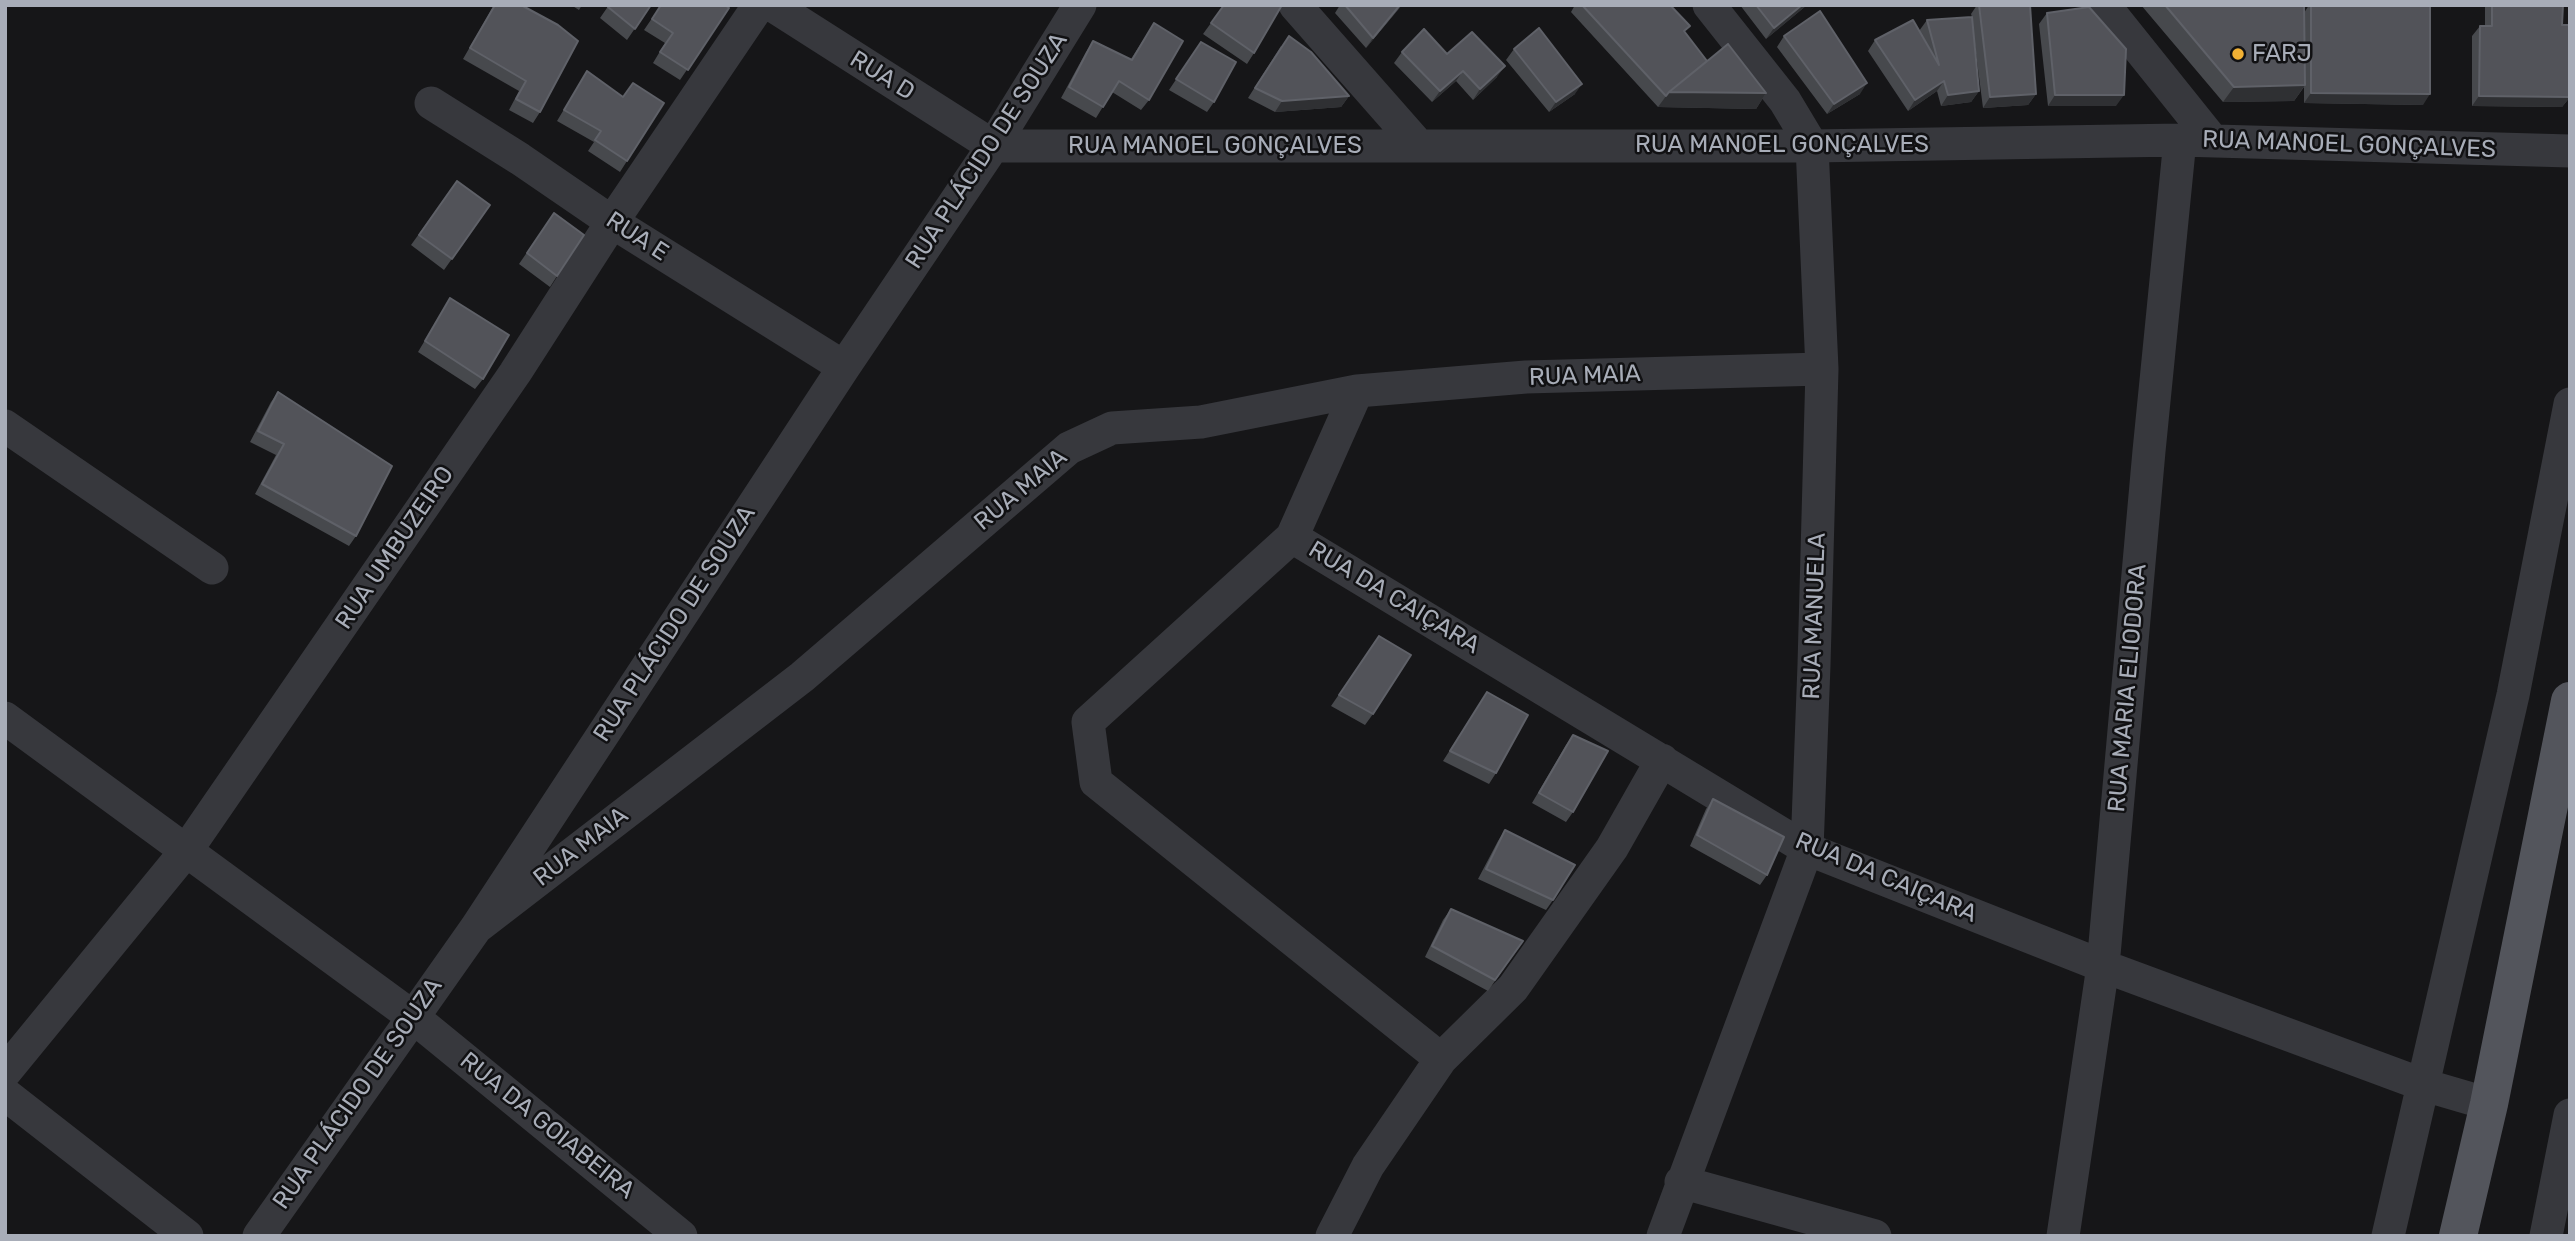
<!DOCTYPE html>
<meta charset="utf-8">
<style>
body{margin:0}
#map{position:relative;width:2575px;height:1241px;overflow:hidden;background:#161618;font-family:Rubik,sans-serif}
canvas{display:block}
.frame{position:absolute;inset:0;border:7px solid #a8adb8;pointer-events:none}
</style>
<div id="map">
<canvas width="2575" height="1241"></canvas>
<div class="frame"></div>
</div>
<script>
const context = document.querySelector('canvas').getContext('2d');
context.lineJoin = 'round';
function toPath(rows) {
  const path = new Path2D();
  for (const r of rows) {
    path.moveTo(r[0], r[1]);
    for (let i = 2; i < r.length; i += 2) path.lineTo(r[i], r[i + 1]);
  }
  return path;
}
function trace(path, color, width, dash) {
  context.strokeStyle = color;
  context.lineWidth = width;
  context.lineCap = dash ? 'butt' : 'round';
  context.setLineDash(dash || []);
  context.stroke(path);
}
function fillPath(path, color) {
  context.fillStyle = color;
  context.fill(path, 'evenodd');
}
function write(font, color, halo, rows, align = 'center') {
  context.font = font + ' Rubik,sans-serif';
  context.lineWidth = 5;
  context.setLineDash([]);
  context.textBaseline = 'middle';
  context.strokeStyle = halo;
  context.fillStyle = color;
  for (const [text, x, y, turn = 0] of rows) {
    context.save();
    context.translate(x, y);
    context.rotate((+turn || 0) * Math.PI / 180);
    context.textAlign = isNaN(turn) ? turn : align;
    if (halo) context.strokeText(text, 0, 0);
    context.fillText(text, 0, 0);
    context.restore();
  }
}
trace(toPath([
 [772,5,993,146,1812,146,2180,140,2570,151],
 [1295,5,1419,146],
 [2104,5,2213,141],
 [431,103,520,159,612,222,844,367],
 [1357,391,1292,537,1088,722,1096,782,1441,1059],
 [5,426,212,568],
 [1292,537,1807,849,2103,966,2424,1085,2489,1104],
 [5,718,413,1017,681,1236],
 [476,928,802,677,1069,448,1112,428,1201,422,1357,391,1526,377,1822,369],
 [5,1072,186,851,515,373,612,222,759,5],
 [5,1094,187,1236],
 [1681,1182,1875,1236],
 [259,1236,476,928,844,367,993,146,1080,5],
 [1332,1236,1368,1166,1441,1059,1513,988,1612,848,1662,760],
 [1663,1236,1807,849,1814,665,1822,369,1812,146,1785,101,1709,5],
 [2063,1236,2103,966,2149,451,2180,140],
 [2388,1236,2513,695,2570,404],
 [2546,1236,2570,1115]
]), '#37383d', 33);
trace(toPath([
 [2458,1236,2489,1104,2570,701]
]), '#53555c', 38);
fillPath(toPath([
 [494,5,521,5,540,112,533,123,509,110,519,91,463,59],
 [571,5,582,5,579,10],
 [609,5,651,5,627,40,600,18],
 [661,5,729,8,680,80,653,63,665,43,644,30],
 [1224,5,1254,53,1247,64,1203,34],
 [1340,5,1402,5,1366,48,1335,13],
 [1575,5,1670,5,1685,32,1707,61,1766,93,1756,109,1658,107,1571,12],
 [1740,5,1807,5,1766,39],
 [1977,5,2030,5,2036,94,2028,105,1983,108,1972,22,1979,91,1971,102,1941,106,1937,91,1908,111,1868,51,1875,40,1919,31,1927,20,1972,17,1971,14],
 [2141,5,2304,5,2304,13,2309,5,2430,5,2423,105,2304,103,2304,87,2294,101,2223,102],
 [2485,5,2563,5,2562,25,2570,97,2562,107,2472,106,2472,36,2480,26,2485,26],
 [2047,13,2116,106,2048,106,2039,24],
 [1154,23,1149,100,1141,110,1112,92,1096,118,1061,98,1086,52,1093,41,1131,59],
 [1784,36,1860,94,1827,114,1777,47],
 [1201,42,1214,102,1207,112,1169,90],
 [1281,46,1349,96,1341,107,1275,112,1248,98],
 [1514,49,1575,94,1549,112,1506,60],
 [1402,52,1447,54,1497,77,1473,100,1456,81,1432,102,1394,63],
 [587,71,627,161,620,172,588,151,594,142,557,121],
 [457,181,490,205,444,270,411,245],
 [554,213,557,276,550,287,519,264],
 [450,298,483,379,475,389,418,352],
 [278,392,356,536,349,546,255,494,276,455,250,442,271,402],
 [1379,636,1373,714,1365,725,1331,706],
 [1487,692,1496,773,1489,784,1443,761],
 [1573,735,1573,812,1566,822,1532,803,1566,745],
 [1713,799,1767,875,1760,885,1690,846,1706,809],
 [1505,830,1553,900,1546,910,1478,879,1498,841],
 [1451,909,1523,941,1488,991,1425,957,1443,920]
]), '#47494d');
fillPath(toPath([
 [1400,5,1402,5,1366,48,1373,38],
 [1802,5,1807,5,1766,39,1774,28],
 [1505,66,1497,77,1473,100,1480,89],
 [1463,71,1456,81,1432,102,1440,91],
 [1944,81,1937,91,1908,111,1915,100],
 [1867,83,1860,94,1827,114,1834,104],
 [1582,84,1575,94,1549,112,1556,102],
 [2305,85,2294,101,2223,102,2234,87],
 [1979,91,1971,102,1941,106,1948,95],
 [1669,92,1766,93,1756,109,1658,107],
 [2311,93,2430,94,2423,105,2304,103],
 [2036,94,2028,105,1983,108,1990,97],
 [2055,95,2124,95,2116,106,2048,106],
 [1349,96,1341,107,1275,112,1282,101],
 [2479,96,2570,97,2562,107,2472,106]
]), '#2f3033');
const building = toPath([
 [495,5,521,5,558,25,578,41,540,112,516,99,526,81,470,48,495,5],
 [609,5,651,5,635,29,608,7,609,5],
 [661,5,725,5,729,8,688,70,660,52,673,33,652,19,661,5],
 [1224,5,1282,5,1254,53,1211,23,1224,5],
 [1345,5,1400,5,1373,38,1345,5],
 [1582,5,1670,5,1690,26,1684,31,1707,61,1669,92,1666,96,1582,5],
 [1756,5,1802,5,1774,28,1756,5],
 [1979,5,2030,5,2036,94,1990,97,1979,5],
 [2165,5,2304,5,2305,85,2234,87,2165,5],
 [2311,5,2430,5,2430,94,2311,93,2311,5],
 [2492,5,2563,5,2562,25,2570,25,2570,97,2479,96,2480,26,2492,26,2492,5],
 [2089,7,2126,49,2124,95,2055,95,2047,13,2089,7],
 [1820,11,1867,83,1834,104,1784,36,1820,11],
 [1972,17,1979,91,1948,95,1944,81,1915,100,1875,40,1913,20,1939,65,1927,20,1972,17],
 [1154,23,1183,41,1149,100,1119,81,1103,107,1069,87,1093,41,1132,60,1154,23],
 [1539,28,1582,84,1556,102,1514,49,1539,28],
 [1424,29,1447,54,1472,32,1505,66,1480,89,1463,71,1440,91,1402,52,1424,29],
 [1289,36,1311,52,1349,96,1282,101,1255,88,1289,36],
 [1201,42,1236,62,1214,102,1176,79,1201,42],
 [1728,44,1766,93,1669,92,1711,58,1728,44],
 [587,71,623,97,633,83,664,103,627,161,595,140,601,131,564,110,587,71],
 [457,181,490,205,452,259,419,235,457,181],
 [554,213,584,235,557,276,527,253,554,213],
 [450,298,509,335,483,379,425,341,450,298],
 [278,392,392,466,356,536,262,484,284,444,258,431,278,392],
 [1379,636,1411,655,1373,714,1339,695,1379,636],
 [1487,692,1528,715,1496,773,1450,751,1487,692],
 [1573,735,1608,751,1573,812,1539,793,1573,735],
 [1713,799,1784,837,1767,875,1697,835,1713,799],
 [1505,830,1575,865,1553,900,1486,869,1505,830],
 [1451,909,1523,941,1495,980,1432,946,1451,909]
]);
fillPath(building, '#525359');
trace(building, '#5f6168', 2);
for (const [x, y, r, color] of [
 [2238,54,7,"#f2b134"]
]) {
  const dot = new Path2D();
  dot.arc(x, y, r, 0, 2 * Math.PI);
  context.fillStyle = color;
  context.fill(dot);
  trace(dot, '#111113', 2.5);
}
write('24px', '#a8adb8', '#111113', [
 ["FARJ",2252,54]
], 'left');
write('24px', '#a8adb8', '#111113', [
 ["RUA D",882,76,32],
 ["RUA MANOEL GONÇALVES",1782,145],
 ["RUA MANOEL GONÇALVES",2349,145,2],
 ["RUA MANOEL GONÇALVES",1215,146],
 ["RUA PLÁCIDO DE SOUZA",987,151,-57],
 ["RUA E",637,237,33],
 ["RUA MAIA",1585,376,-2],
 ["RUA MAIA",1021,490,-40],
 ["RUA UMBUZEIRO",395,548,-56],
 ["RUA DA CAIÇARA",1394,598,31],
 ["RUA MANUELA",1815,616,-88],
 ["RUA PLÁCIDO DE SOUZA",675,624,-57],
 ["RUA MARIA ELIODORA",2128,688,-85],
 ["RUA MAIA",581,847,-38],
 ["RUA DA CAIÇARA",1886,878,23],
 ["RUA PLÁCIDO DE SOUZA",358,1094,-55],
 ["RUA DA GOIABEIRA",547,1126,39]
]);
</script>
